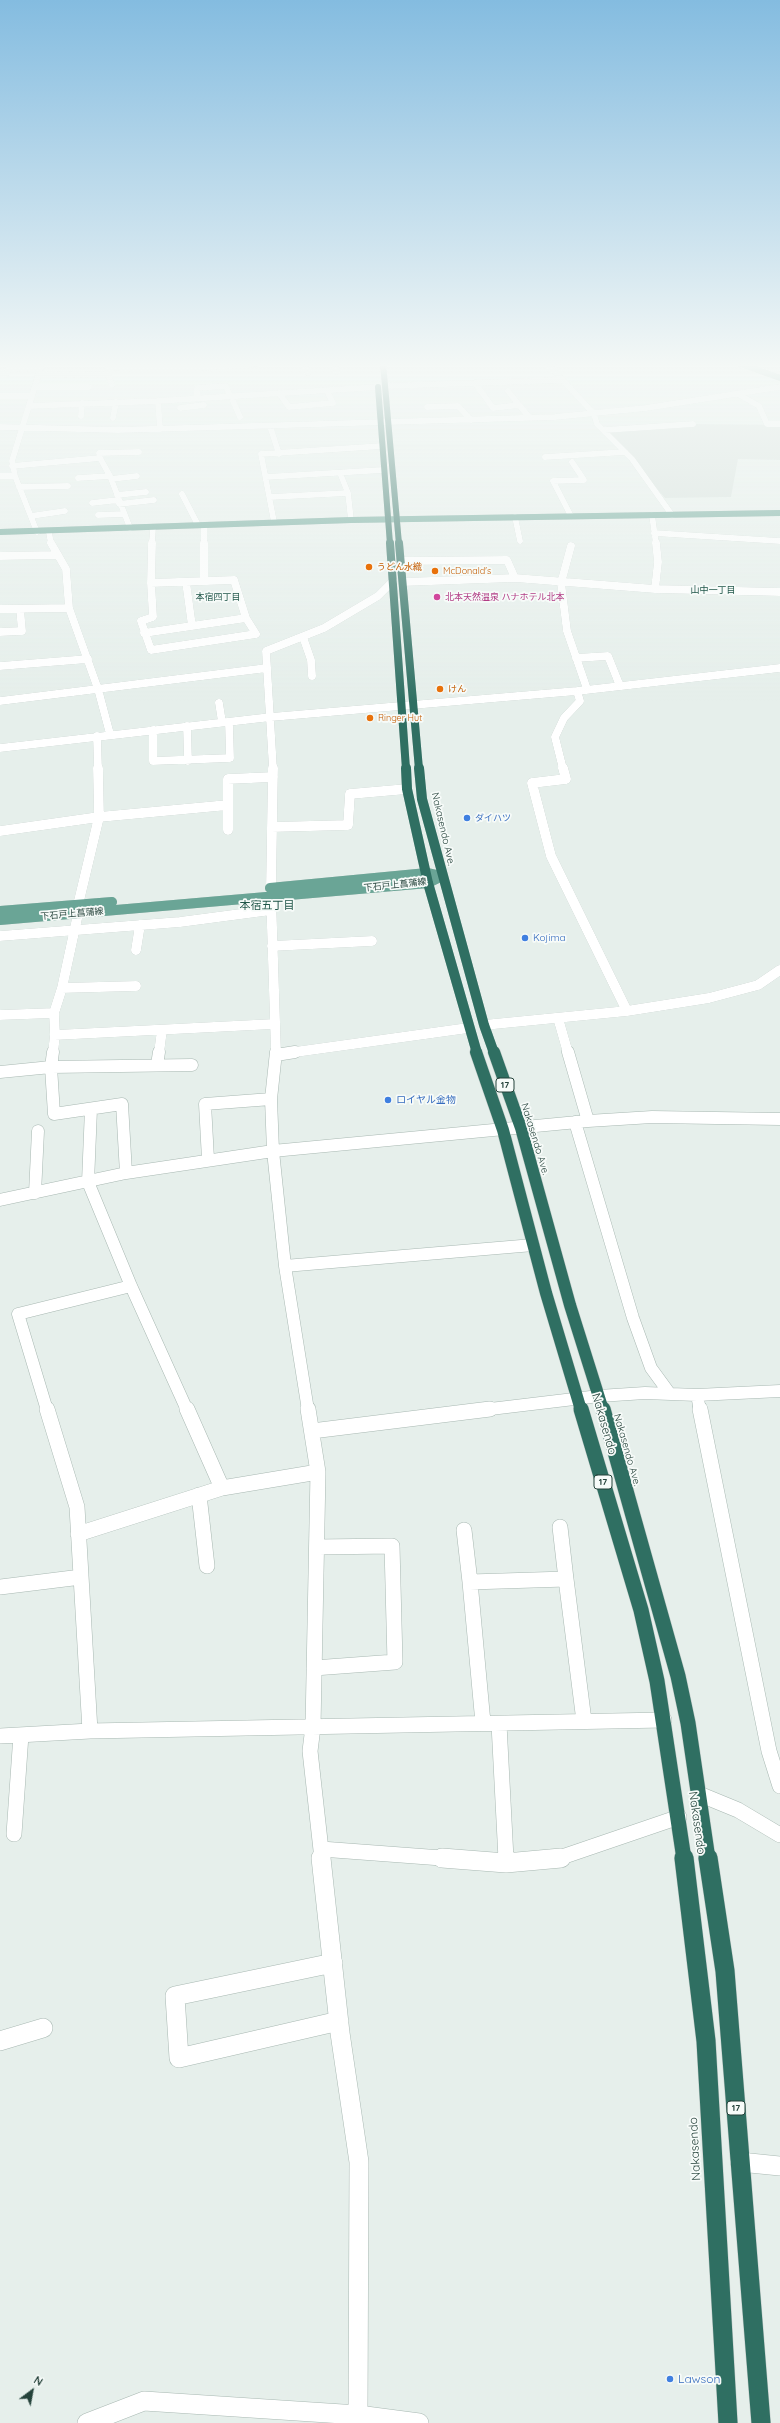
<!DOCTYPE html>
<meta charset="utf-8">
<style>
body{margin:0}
#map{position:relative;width:780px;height:2423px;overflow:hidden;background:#e6efeb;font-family:Quicksand,sans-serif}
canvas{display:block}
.north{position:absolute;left:12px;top:2371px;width:40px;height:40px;-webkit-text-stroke:3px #f7fbf9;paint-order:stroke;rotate:32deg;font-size:11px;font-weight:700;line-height:16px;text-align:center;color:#24423a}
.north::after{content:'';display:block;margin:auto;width:14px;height:18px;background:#24423a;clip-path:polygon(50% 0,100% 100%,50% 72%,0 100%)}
</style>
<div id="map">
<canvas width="780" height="2423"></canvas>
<div class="north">N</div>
</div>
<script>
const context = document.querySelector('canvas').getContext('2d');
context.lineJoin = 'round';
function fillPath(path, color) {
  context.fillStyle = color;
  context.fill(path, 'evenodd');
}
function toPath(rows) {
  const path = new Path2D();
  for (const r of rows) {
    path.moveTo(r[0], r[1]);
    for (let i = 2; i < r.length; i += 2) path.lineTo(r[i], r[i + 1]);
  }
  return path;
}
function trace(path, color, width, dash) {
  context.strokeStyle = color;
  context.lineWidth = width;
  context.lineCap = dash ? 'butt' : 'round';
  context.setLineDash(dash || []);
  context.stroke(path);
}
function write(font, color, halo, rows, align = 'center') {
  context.font = font + ' Quicksand,"Noto Sans JP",sans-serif';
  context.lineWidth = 3.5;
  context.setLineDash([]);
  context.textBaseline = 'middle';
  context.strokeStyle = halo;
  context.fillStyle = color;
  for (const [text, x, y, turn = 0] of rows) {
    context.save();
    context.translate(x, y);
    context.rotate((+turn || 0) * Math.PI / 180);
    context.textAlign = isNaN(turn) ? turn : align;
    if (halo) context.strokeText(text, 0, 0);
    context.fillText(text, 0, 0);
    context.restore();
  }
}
fillPath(toPath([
 [693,424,780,425,780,460,738,459,731,497,665,498,605,430]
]), '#d4dfda');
const minorFar5 = toPath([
 [105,363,109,367,133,369,187,369,260,363],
 [304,363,308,373],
 [334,363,337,372],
 [547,363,594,414,597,424,632,459,672,515],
 [109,367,108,374,112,385],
 [0,375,5,375,9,369,41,368],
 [39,375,108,374],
 [475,383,493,408,519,405,530,418],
 [386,386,563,380],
 [35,387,89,387],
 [508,391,519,405],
 [279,393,289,407,333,403,327,391],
 [738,394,759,406,767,424,780,424],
 [0,396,32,396],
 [197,398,197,388,226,386,230,396],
 [158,401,160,429],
 [233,401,240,417],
 [29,406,158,401,378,387],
 [427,407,458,406,471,420],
 [180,408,204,405],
 [81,416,82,403],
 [113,418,116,402],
 [270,426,279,454],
 [0,427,118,430,555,417,646,408,780,387],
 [605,430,693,424],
 [545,457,625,452],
 [100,458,99,453,139,452],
 [12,466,100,458,110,476,130,528],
 [340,473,348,493,351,520],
 [0,476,15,476],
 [266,477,383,470],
 [78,478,110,476],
 [111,479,137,476],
 [19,487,68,486],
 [182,494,198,525],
 [117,495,146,492],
 [270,497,348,493],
 [92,503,118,500],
 [119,504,154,500],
 [98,515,124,514],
 [652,515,656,544],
 [31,516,65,511],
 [571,516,553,481,584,480,572,462],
 [515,517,520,541],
 [274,522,261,454,382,446],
 [204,525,204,544],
 [37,532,15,476,12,461,42,363],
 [49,532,51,544],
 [654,533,780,541],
 [152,544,153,527]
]);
const minorFar4 = toPath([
 [51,543,66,569,69,608,98,689,110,734],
 [204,543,204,581],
 [571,546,561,583,567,631,587,689],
 [0,556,58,555],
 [402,561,507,560,515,578],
 [234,580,246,618,256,634,151,650,141,621,153,617,151,583,234,580],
 [186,582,192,626],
 [403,582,515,578,655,589,780,592],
 [151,583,152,543],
 [655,589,658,562,656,543],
 [0,609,69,608],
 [0,632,22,631,20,609],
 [144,633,246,618],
 [303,637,311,660,312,676],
 [576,658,608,656,620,686],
 [0,666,88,659],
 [0,701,267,668],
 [219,703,222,722],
 [187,726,188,761],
 [153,730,153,761,230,758,229,722],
 [97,736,98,769],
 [0,748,271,717,577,691,780,668],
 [273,769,266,651,324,628,378,596,393,581],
 [563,769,555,737,564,718,580,701,577,691]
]);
const minorFar3 = toPath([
 [563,768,566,779,532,783,551,856,627,1011],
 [272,827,348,825,350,794,407,789],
 [228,830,228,779,273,777],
 [0,831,99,817,228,805],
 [271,888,273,768],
 [271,896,276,1053],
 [78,905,99,817,98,768],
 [0,936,180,922,271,910],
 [272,946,372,941],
 [136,950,140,925],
 [62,988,136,986],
 [0,1015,54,1013],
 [558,1018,568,1053],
 [484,1025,627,1011,709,998,758,985,780,970],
 [55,1035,274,1024],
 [53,1053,55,1035,54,1013,62,988,78,914],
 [159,1053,162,1030],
 [288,1053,468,1028]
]);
const minorFar2 = toPath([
 [53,1052,51,1067,54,1114,122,1104,126,1173],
 [276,1052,271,1099,273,1151,285,1266,308,1410],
 [568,1052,588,1121],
 [276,1055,295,1052],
 [157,1065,159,1052],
 [0,1072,51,1067,192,1065],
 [91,1109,88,1182,131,1286,187,1410],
 [575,1122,633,1318,651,1368,670,1394],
 [208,1159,205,1104,271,1099],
 [35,1193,38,1131],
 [0,1200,126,1173,273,1151,588,1121,652,1117,780,1119],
 [285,1266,533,1245],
 [697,1395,780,1391],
 [47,1410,18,1314,131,1286],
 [482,1410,599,1396,645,1393,697,1395,700,1410]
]);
const minorFar1 = toPath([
 [47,1409,77,1507,90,1731,664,1720],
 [187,1409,222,1488,318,1472],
 [308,1409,318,1472,313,1727,310,1751,322,1859],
 [700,1409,769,1751,780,1786],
 [312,1431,490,1409],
 [199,1495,207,1566],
 [560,1527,566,1579],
 [464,1530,470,1582],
 [78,1534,222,1488],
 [0,1587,81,1577],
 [314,1668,395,1662,392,1546,318,1547],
 [483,1723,470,1582,566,1579,584,1721],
 [499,1724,506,1859],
 [0,1736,90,1731],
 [699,1794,738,1810,780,1835],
 [14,1834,21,1735],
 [321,1849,455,1859],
 [556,1859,679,1817]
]);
const minor = toPath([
 [321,1858,340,2033,359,2162,358,2415],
 [442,1858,506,1863,561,1858],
 [506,1858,506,1863],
 [333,1963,175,1996,179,2058,339,2021],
 [0,2041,43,2028],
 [740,2162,780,2166],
 [87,2423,144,2401,358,2415,419,2423]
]);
const majorFar1 = toPath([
 [738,363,780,378],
 [0,532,351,520,780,513]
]);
const major = toPath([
 [270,888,427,873,436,875],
 [0,911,112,902],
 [0,920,428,883,442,876]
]);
const highwayFar5 = toPath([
 [383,363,399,544],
 [378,387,390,544]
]);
const highwayFar4 = toPath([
 [390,543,406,769],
 [399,543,419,769]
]);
const highwayFar3 = toPath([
 [406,768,407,789,428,883,477,1053],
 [419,768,422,799,484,1025,494,1053]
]);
const highwayFar2 = toPath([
 [476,1052,503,1130,546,1293,581,1410],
 [494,1052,521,1128,570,1305,603,1410]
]);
const highwayFar1 = toPath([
 [581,1409,641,1610,657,1681,684,1859],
 [603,1409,678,1676,688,1723,708,1859]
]);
const highway = toPath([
 [684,1858,706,2041,728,2423],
 [708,1858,725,1971,761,2423]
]);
trace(minorFar5, '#a8b8b2', 6);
trace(minorFar4, '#a8b8b2', 8);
trace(minorFar3, '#a8b8b2', 10);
trace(minorFar2, '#a8b8b2', 13);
trace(minorFar1, '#a8b8b2', 16);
trace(minor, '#a8b8b2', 20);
trace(majorFar1, '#c2cac8', 6);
trace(major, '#c2cac8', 10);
trace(highwayFar5, '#c2cac8', 6);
trace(highwayFar4, '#c2cac8', 8);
trace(highwayFar3, '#c2cac8', 10);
trace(highwayFar2, '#c2cac8', 13);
trace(highwayFar1, '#c2cac8', 16);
trace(highway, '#c2cac8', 20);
trace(minorFar5, '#fff', 6);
trace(minorFar4, '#fff', 8);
trace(minorFar3, '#fff', 10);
trace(minorFar2, '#fff', 12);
trace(minorFar1, '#fff', 15);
trace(minor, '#fff', 19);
trace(majorFar1, '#6aa596', 6);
trace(major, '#6aa596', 10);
trace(highwayFar5, '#2f6f62', 6);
trace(highwayFar4, '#2f6f62', 8);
trace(highwayFar3, '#2f6f62', 10);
trace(highwayFar2, '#2f6f62', 12);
trace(highwayFar1, '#2f6f62', 15);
trace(highway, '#2f6f62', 19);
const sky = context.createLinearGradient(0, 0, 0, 703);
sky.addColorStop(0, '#84bce0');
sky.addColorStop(0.52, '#f4f8f6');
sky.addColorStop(1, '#f4f8f600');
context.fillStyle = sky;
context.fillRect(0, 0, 780, 703);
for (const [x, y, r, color] of [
 [369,567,4,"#e8710a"],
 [435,571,4,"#e8710a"],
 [437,597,4,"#d1479c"],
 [440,689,4,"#e8710a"],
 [370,718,4,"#e8710a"],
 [467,818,4,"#3f7fe0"],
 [525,938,4,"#3f7fe0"],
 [388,1100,4,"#3f7fe0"],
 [670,2379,4,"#3f7fe0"]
]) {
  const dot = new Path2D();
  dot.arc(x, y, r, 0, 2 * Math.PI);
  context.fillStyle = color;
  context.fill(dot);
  trace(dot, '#f7fbf9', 1.5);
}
write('9px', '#c56008', '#f7fbf9', [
 ["うどん水織",377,567],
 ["McDonald's",443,571],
 ["けん",448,689],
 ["Ringer Hut",378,718]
], 'left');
write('9px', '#1f5548', '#f7fbf9', [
 ["山中一丁目",713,590],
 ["本宿四丁目",218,597]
]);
write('9px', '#b23c85', '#f7fbf9', [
 ["北本天然温泉 ハナホテル北本",445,597]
], 'left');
write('9px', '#366cbe', '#f7fbf9', [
 ["ダイハツ",475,818]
], 'left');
write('9px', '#24423a', '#f7fbf9', [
 ["下石戸上菖蒲線",395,885,-6],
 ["下石戸上菖蒲線",72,914,-5]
]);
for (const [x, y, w] of [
 [505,1085,18],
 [603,1482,18],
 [736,2108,18]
]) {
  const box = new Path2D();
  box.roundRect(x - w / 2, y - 7, w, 14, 3);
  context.fillStyle = '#f7fbf9';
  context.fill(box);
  trace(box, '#24423a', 1);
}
write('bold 9px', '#24423a', null, [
 ["17",505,1085],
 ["17",603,1482],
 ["17",736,2108]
]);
write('10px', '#24423a', '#f7fbf9', [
 ["Nakasendo Ave.",443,829,77],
 ["Nakasendo Ave.",535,1139,73],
 ["Nakasendo Ave.",627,1450,74]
]);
write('10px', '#366cbe', '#f7fbf9', [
 ["Kojima",533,938],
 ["ロイヤル金物",396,1100]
], 'left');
write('11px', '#1f5548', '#f7fbf9', [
 ["本宿五丁目",267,906]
]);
write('12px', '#24423a', '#f7fbf9', [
 ["Nakasendo",604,1424,74],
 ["Nakasendo",697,1823,82],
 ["Nakasendo",695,2149,-93]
]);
write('12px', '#366cbe', '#f7fbf9', [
 ["Lawson",678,2379]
], 'left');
</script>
